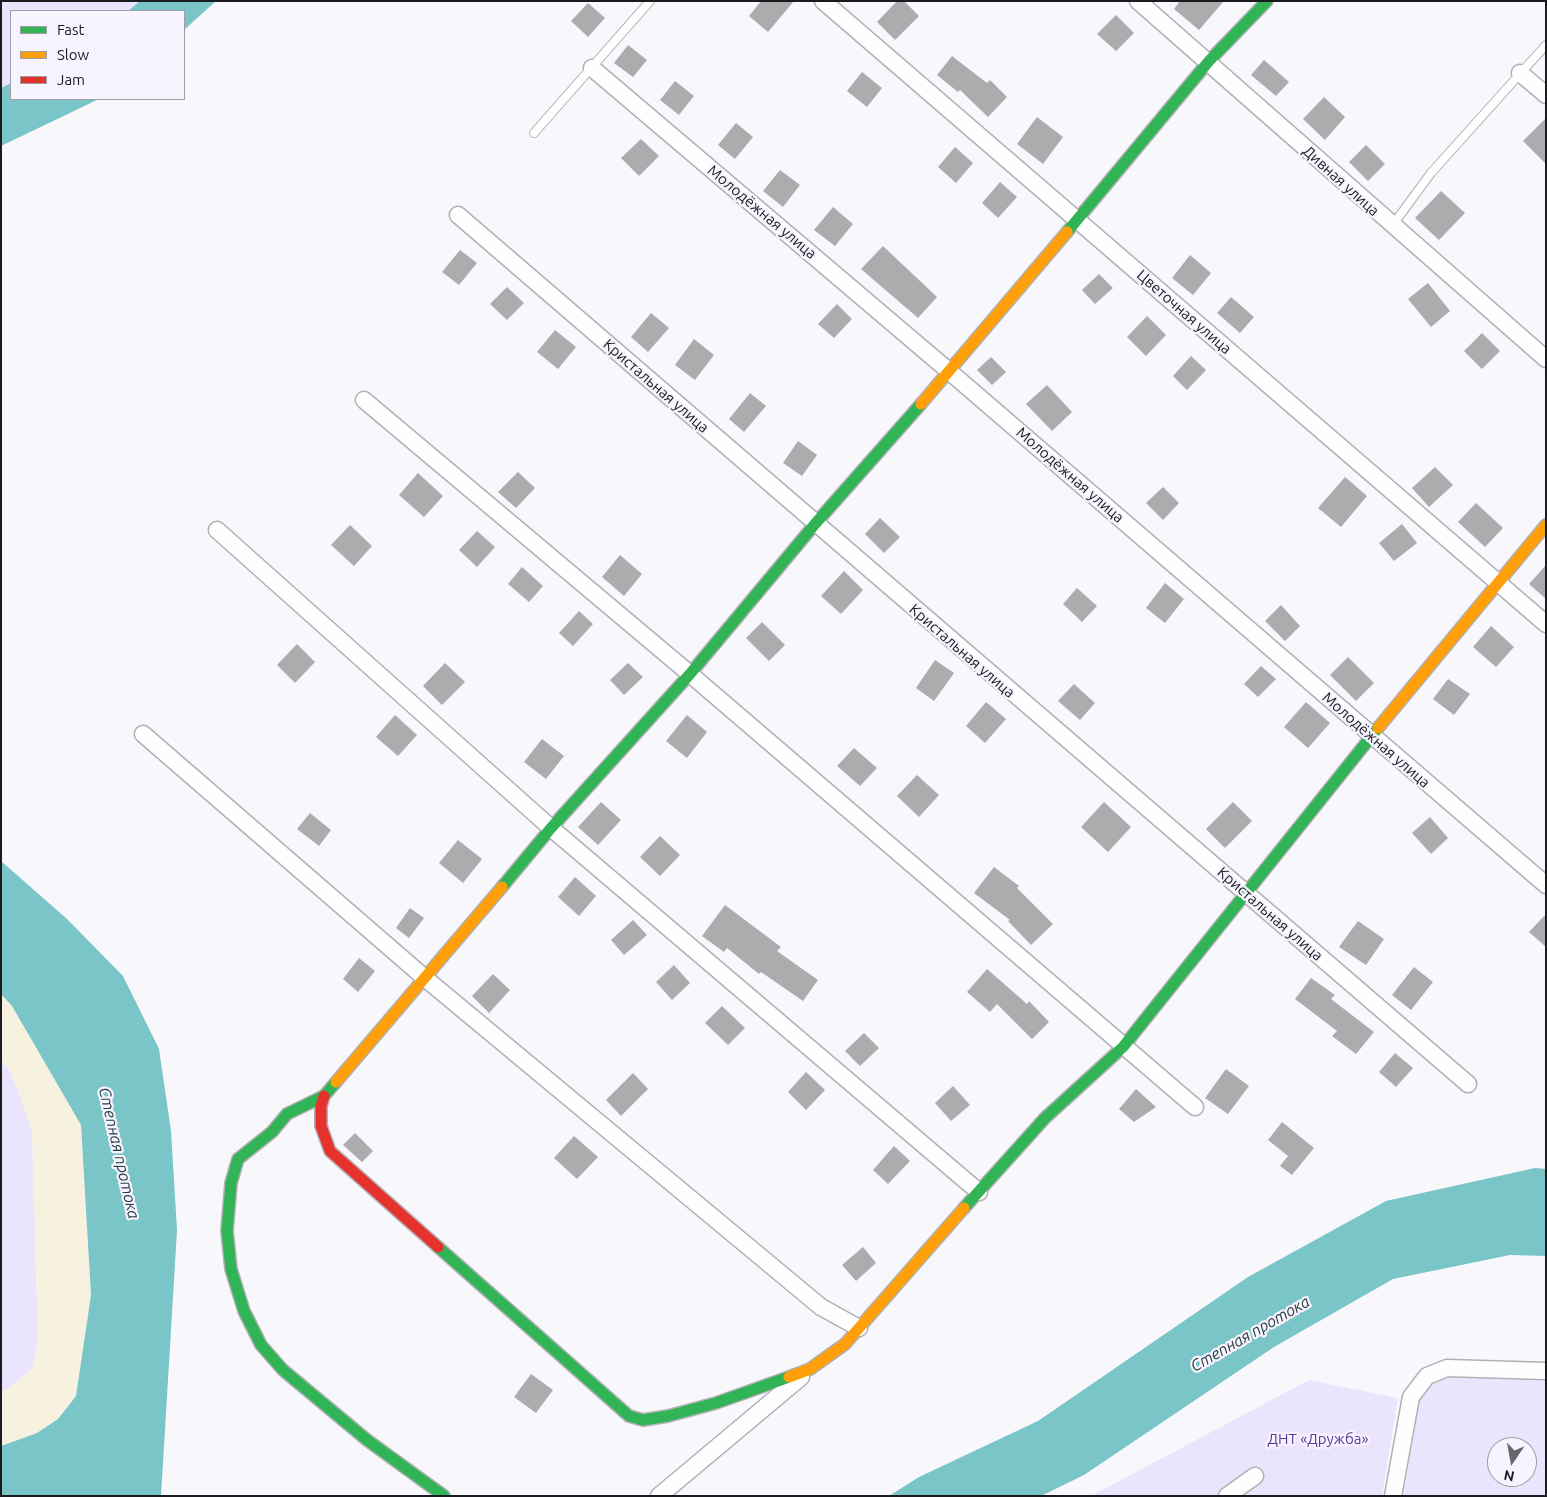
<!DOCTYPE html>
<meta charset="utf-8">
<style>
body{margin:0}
#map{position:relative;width:1547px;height:1497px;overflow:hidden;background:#f8f7fc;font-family:Ubuntu,sans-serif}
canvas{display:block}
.frame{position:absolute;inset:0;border:2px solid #1b1a1e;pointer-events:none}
.legend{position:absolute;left:10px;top:10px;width:175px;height:90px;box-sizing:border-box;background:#f7f4ff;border:1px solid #9f9da5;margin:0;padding:6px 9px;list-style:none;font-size:15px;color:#1b1a1e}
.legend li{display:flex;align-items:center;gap:10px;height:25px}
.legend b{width:25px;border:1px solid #9f9da5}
.north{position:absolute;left:1487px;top:1437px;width:50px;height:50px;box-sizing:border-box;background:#f7f4ff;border:1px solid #9f9da5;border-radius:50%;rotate:192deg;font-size:14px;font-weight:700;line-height:20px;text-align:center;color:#1b1a1e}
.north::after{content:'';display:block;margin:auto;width:18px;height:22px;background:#68676c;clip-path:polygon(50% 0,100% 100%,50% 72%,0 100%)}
</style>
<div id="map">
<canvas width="1547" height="1497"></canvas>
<div class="frame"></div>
<ul class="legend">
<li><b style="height:6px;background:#30b455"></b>Fast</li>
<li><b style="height:6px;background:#ff9f0a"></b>Slow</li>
<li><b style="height:6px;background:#e5322d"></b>Jam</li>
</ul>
<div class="north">N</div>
</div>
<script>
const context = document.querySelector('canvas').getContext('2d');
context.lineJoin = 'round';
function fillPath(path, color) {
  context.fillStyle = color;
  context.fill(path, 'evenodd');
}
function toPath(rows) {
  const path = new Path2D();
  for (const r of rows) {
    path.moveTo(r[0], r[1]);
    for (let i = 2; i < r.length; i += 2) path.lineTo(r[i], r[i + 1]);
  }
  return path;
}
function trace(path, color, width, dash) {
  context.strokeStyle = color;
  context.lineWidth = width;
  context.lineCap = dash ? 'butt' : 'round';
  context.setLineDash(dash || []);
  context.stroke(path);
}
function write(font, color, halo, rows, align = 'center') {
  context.font = font + ' Ubuntu,sans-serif';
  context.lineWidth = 4.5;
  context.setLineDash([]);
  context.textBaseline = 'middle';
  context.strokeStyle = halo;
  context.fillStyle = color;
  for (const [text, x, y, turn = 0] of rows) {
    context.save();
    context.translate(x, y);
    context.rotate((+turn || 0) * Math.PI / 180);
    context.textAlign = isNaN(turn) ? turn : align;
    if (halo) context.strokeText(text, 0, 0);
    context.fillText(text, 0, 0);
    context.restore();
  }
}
fillPath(toPath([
 [1,1,140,1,128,11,11,11,11,83,1,88],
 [1,1059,11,1072,32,1130,38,1340,32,1369,7,1390,1,1392],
 [1440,1375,1546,1380,1546,1496,1403,1496,1421,1393],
 [1497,1447,1527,1447,1527,1477,1497,1477],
 [1309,1380,1398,1398,1382,1496,1091,1496]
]), '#eae4fd');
fillPath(toPath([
 [1,994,12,1006,81,1125,91,1295,76,1396,58,1419,37,1433,1,1446,1,1392,7,1390,32,1369,38,1340,32,1130,11,1072,1,1059]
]), '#f7f1df');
fillPath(toPath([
 [140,1,216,1,184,30,184,11,128,11],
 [11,83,11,99,99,99,1,146,1,88],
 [1,861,67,919,123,976,159,1049,171,1131,177,1230,161,1496,1,1496,1,1446,37,1433,58,1419,76,1396,91,1295,81,1125,12,1006,1,994],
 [1535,1168,1546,1169,1546,1256,1510,1255,1393,1279,1274,1347,1084,1475,1041,1496,889,1496,919,1477,1038,1421,1248,1277,1386,1201]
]), '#79c5c8');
fillPath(toPath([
 [761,1,794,1,768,32,749,16],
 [897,1,904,1,919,16,895,40,877,22],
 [1180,1,1224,1,1199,30,1174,9],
 [588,3,605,18,588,37,571,21],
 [1116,15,1134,33,1116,51,1097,34],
 [628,45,647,60,633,77,614,63],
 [952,56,987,83,990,80,1007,97,988,117,960,90,958,92,937,75],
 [1264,60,1289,82,1276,96,1251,75],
 [862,72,882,88,867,107,847,91],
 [675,81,694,96,679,115,660,100],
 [1324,97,1345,117,1325,140,1303,119],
 [1037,117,1063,137,1043,164,1017,144],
 [1546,118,1546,164,1523,141],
 [736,123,753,137,735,159,718,145],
 [641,139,659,156,639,176,621,158],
 [1366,145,1385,164,1368,181,1349,162],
 [955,147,973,163,956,183,938,167],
 [780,170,800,185,783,207,763,191],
 [1000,182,1017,197,998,218,982,203],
 [1441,191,1465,213,1439,240,1415,218],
 [833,207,853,224,835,246,814,230],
 [883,246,937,297,918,318,861,269],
 [460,250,477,263,459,285,442,272],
 [1190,255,1211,273,1193,295,1172,278],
 [1099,274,1113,288,1095,304,1082,290],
 [1428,283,1450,311,1431,327,1408,299],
 [507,287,524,303,507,320,490,304],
 [1231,297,1254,317,1240,333,1217,313],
 [837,304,852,319,834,338,818,324],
 [651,313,669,328,648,352,631,337],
 [1147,316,1166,335,1146,356,1127,337],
 [555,330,576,347,558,369,537,352],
 [1482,333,1500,351,1482,369,1464,351],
 [694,339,714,355,695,380,675,365],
 [1191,356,1206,370,1187,390,1173,376],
 [991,357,1006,372,992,385,977,370],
 [1047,385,1072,412,1052,431,1026,404],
 [750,393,766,406,744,432,729,419],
 [798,441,817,455,802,476,783,463],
 [1435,467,1453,485,1429,507,1412,488],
 [518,472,535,488,516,508,498,492],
 [418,473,443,496,424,517,399,495],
 [1345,477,1367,496,1341,527,1318,508],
 [1163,487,1179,503,1163,520,1146,503],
 [1476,503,1503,528,1485,547,1458,522],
 [880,518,900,537,884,553,865,534],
 [1402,524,1417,543,1394,561,1379,543],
 [350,525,372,546,354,566,331,545],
 [477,531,495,547,477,567,459,550],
 [620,555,642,574,624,596,602,577],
 [1546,565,1546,599,1529,584],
 [522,567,543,586,529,602,508,584],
 [844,571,863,590,841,614,821,596],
 [1165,583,1184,599,1165,623,1146,608],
 [1077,588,1097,606,1082,622,1063,604],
 [1281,605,1300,626,1285,641,1265,621],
 [579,611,593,624,573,646,559,633],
 [762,622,785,645,769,661,746,638],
 [1491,626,1514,647,1496,667,1473,647],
 [297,644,315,662,295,683,277,665],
 [1348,657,1374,683,1356,701,1330,675],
 [935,660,954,673,934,701,916,688],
 [445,663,465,682,442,705,423,686],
 [628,663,643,677,624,695,610,680],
 [1261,666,1276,679,1258,697,1244,684],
 [1448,679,1470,694,1454,715,1433,699],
 [1074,684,1095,703,1080,720,1058,701],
 [986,702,1006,719,985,743,966,726],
 [1306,702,1330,723,1308,748,1284,727],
 [395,715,417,735,398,756,376,737],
 [687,715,707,732,687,758,666,741],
 [542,739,564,756,546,779,524,762],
 [854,748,877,768,860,786,837,766],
 [917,775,939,795,919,817,897,796],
 [601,802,621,820,598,845,578,827],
 [1104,802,1131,827,1108,852,1081,827],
 [1233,802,1252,821,1225,848,1206,829],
 [310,813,331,830,319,846,297,829],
 [1430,817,1448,838,1431,854,1412,833],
 [660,836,680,855,660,876,640,857],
 [458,840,482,859,463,883,439,863],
 [994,867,1019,886,1017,888,1053,924,1031,945,1008,921,1010,920,974,893],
 [575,877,596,896,579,916,558,897],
 [725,905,781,947,777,951,818,980,803,1001,761,972,759,974,727,948,724,952,702,936],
 [410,908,424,918,409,938,396,928],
 [1546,914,1546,947,1529,932],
 [633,920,647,935,624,955,611,940],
 [1358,921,1384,939,1366,965,1339,947],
 [359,958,375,971,358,992,343,979],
 [674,965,690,983,672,1000,656,982],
 [1414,967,1433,982,1411,1010,1392,995],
 [987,969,1027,1004,1029,1001,1049,1022,1032,1039,997,1004,990,1012,967,992],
 [493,974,510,990,489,1013,472,996],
 [1311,978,1335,995,1331,999,1374,1032,1356,1054,1332,1036,1337,1031,1295,999],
 [722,1006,745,1028,728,1045,705,1023],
 [864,1033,879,1048,860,1066,845,1051],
 [1395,1053,1413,1068,1396,1087,1379,1072],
 [1226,1069,1249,1086,1228,1114,1205,1098],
 [806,1072,825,1090,806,1110,788,1092],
 [633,1073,648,1089,621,1116,606,1100],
 [953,1086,970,1105,951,1121,935,1103],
 [1136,1089,1156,1107,1134,1122,1119,1109],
 [1282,1122,1314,1148,1292,1175,1280,1166,1288,1156,1268,1140],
 [355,1133,373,1151,362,1162,343,1145],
 [574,1136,598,1157,577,1179,554,1158],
 [894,1146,910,1161,888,1184,873,1170],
 [863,1247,876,1263,856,1281,842,1265],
 [531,1374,553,1390,536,1413,514,1397]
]), '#acabae');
const lane = toPath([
 [534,133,650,1],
 [1392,226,1431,173,1546,45]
]);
const street = toPath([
 [823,1,1546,624],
 [1138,1,1546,359],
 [592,68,950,372,1546,885],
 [1520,73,1546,95],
 [458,215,1468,1084],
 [364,400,690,674,1195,1107],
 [217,530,551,828,979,1192],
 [143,734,426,979,821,1307,859,1328],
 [659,1496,801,1377],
 [1227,1496,1255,1476],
 [1393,1496,1411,1397,1427,1376,1447,1368,1546,1371]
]);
const fast = toPath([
 [1067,232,1209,61,1267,1],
 [502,887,551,828,690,674,815,524,921,404],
 [336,1082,324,1096,287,1114,272,1132,238,1159,231,1183,227,1231,231,1269,244,1311,261,1345,283,1370,367,1440,444,1496],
 [964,1208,1045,1118,1123,1047,1378,728],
 [438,1247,629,1416,643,1420,668,1416,716,1403,789,1377]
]);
const slow = toPath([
 [921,404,1067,232],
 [1378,728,1546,525],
 [336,1082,502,887],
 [789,1377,810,1369,845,1344,964,1208]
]);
const jam = toPath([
 [324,1096,321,1106,321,1126,330,1151,438,1247]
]);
trace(lane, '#b1b0b4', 10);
trace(street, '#b1b0b4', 19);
trace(fast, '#b1b0b4', 14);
trace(slow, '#b1b0b4', 14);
trace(jam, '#b1b0b4', 14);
trace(lane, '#fefeff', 8);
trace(street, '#fefeff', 16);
trace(fast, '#30b455', 11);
trace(slow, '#ff9f0a', 11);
trace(jam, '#e5322d', 11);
write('15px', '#1b1a1e', '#f7f4ff', [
 ["Дивная улица",1341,181,42],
 ["Молодёжная улица",762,212,40],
 ["Цветочная улица",1184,312,41],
 ["Кристальная улица",656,386,41],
 ["Молодёжная улица",1070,475,41],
 ["Кристальная улица",962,651,41],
 ["Молодёжная улица",1376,740,41],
 ["Кристальная улица",1270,914,41]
]);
write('15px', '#5b3899', '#f7f4ff', [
 ["ДНТ «Дружба»",1318,1439]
]);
write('italic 16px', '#253d3e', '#f7f4ff', [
 ["Степная протока",119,1153,77],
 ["Степная протока",1250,1334,-30]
]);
</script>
